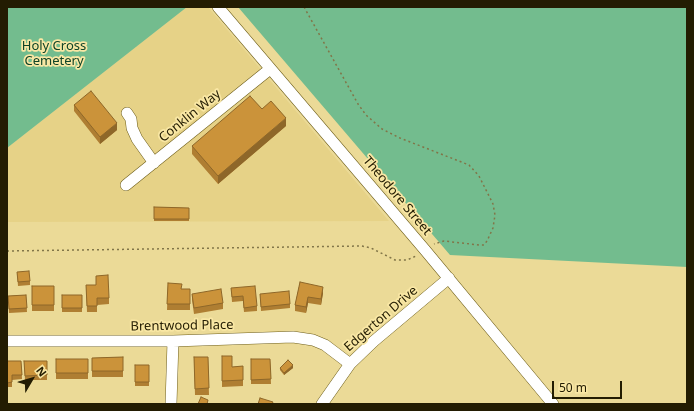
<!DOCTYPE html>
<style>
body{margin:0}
#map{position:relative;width:694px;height:411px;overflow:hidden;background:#ebda97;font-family:"Noto Sans",sans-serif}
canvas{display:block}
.frame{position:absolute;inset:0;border:8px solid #231c02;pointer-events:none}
.north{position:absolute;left:12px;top:359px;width:40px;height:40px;-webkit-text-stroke:3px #f9e7a4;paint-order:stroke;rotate:52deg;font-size:11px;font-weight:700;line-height:16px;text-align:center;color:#231c02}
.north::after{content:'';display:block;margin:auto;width:14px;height:18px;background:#231c02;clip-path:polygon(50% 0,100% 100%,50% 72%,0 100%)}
.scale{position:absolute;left:552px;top:381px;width:70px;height:18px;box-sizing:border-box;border:2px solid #231c02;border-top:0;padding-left:5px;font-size:12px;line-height:14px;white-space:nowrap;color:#231c02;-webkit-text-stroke:3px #f9e7a4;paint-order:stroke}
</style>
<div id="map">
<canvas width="694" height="411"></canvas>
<div class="frame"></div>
<div class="north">N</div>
<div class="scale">50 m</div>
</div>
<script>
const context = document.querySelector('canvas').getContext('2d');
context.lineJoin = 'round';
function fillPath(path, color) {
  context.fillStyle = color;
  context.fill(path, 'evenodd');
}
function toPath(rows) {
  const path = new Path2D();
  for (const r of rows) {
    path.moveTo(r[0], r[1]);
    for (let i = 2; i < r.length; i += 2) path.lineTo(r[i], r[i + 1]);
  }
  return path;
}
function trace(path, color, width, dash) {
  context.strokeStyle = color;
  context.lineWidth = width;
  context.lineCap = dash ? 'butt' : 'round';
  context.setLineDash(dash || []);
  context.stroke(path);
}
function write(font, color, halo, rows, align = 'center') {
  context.font = font + ' "Noto Sans",sans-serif';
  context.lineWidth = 3.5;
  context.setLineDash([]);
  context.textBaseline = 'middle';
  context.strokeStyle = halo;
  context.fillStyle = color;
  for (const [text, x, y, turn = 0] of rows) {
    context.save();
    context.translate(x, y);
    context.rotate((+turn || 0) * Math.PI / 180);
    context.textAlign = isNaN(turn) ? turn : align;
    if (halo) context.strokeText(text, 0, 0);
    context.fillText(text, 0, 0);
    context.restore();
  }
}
fillPath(toPath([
 [187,7,208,7,389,221,7,222,7,148]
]), '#e6d287');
fillPath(toPath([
 [7,7,187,7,7,148],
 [238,7,687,7,687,267,450,255]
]), '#73bc8e');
const minor = toPath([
 [218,7,425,250,553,404],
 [127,113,131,119,132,128,137,139,154,163],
 [126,185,270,69],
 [7,341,173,341,293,337,313,340,325,345,350,364],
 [171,404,173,341],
 [322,404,350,364,374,341,449,278]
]);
trace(minor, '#6f5f1b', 12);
trace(toPath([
 [304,7,358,104,366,115,382,129,400,138,469,165,479,176,493,204,495,215,493,228,487,241,484,245,479,245,444,241,434,244],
 [7,251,362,246,371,248,395,260,407,260,416,256]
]), '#817548', 1.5, [2, 3]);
trace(minor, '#fff', 11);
fillPath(toPath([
 [74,105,117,130,100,144,74,111],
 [286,126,218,184,192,154,192,146],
 [154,207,189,208,189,221,154,221],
 [17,272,30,281,30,285,18,286],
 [96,276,109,298,109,304,97,305,97,312,87,312,86,285,96,285],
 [300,282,323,293,321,305,308,303,306,313,295,311,295,305],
 [168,283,181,289,190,289,190,310,167,310],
 [32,286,54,286,54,311,32,311],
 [231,288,257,306,257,311,244,312,243,301,232,302],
 [192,294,223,303,223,309,194,314,192,300],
 [260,294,290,304,290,308,261,311],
 [26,295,27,312,9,313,8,296],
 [62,295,82,295,82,312,62,312],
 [222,356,232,367,243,366,243,386,222,387],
 [123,357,123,377,92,377,92,358],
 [194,357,208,357,209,395,195,395],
 [56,359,88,359,88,379,56,379],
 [251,359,270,359,271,384,251,384],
 [7,361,21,361,22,379,12,380,12,387,7,387],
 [24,361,47,361,47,380,25,380],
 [135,365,149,365,149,386,135,386],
 [280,368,293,368,284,375,280,370]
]), '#af7e32');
fillPath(toPath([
 [286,118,286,126,218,184,218,176],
 [117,123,117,130,100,144,100,137],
 [323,287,323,293,321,305,321,299],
 [308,297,308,303,306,313,306,307],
 [293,365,293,368,284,375,284,373]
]), '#8e6729');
const building = toPath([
 [91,91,117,123,100,137,74,105,91,91],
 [250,96,262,109,271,101,286,118,218,176,192,146,250,96],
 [154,207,189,208,189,219,154,219,154,207],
 [29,271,30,281,18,282,17,272,29,271],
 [108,275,109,298,97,298,97,306,87,306,86,285,96,285,96,276,108,275],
 [300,282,323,287,321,299,308,297,306,307,295,305,300,282],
 [168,283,182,284,181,289,190,289,190,304,167,304,168,283],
 [32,286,54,286,54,305,32,305,32,286],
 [255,286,257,306,244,308,243,296,232,297,231,288,255,286],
 [221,289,223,303,194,308,192,294,221,289],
 [289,291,290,304,261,307,260,294,289,291],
 [26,295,27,308,9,309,8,296,26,295],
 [62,295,82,295,82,308,62,308,62,295],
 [222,356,232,356,232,367,243,366,243,380,222,381,222,356],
 [123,357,123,371,92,371,92,358,123,357],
 [194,357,208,357,209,388,195,389,194,357],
 [56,359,88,359,88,373,56,373,56,359],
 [251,359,270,359,271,379,251,380,251,359],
 [288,360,293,365,284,373,280,368,288,360],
 [7,361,21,361,22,375,12,375,12,382,7,383,7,361],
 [24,361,47,361,47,375,25,376,24,361],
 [135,365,149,365,149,382,135,382,135,365],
 [201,397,208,400,207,404,198,404,201,397],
 [260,398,273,402,272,404,258,404,260,398]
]);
fillPath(building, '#cb933a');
trace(building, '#8e6729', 1);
write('13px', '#0e4327', '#f9e7a4', [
 ["Holy Cross",54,46],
 ["Cemetery",54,61]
]);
write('13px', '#231c02', '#f9e7a4', [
 ["Conklin Way",190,116,-39],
 ["Theodore Street",397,196,50],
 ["Edgerton Drive",381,319,-41],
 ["Brentwood Place",182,326,-1]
]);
</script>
